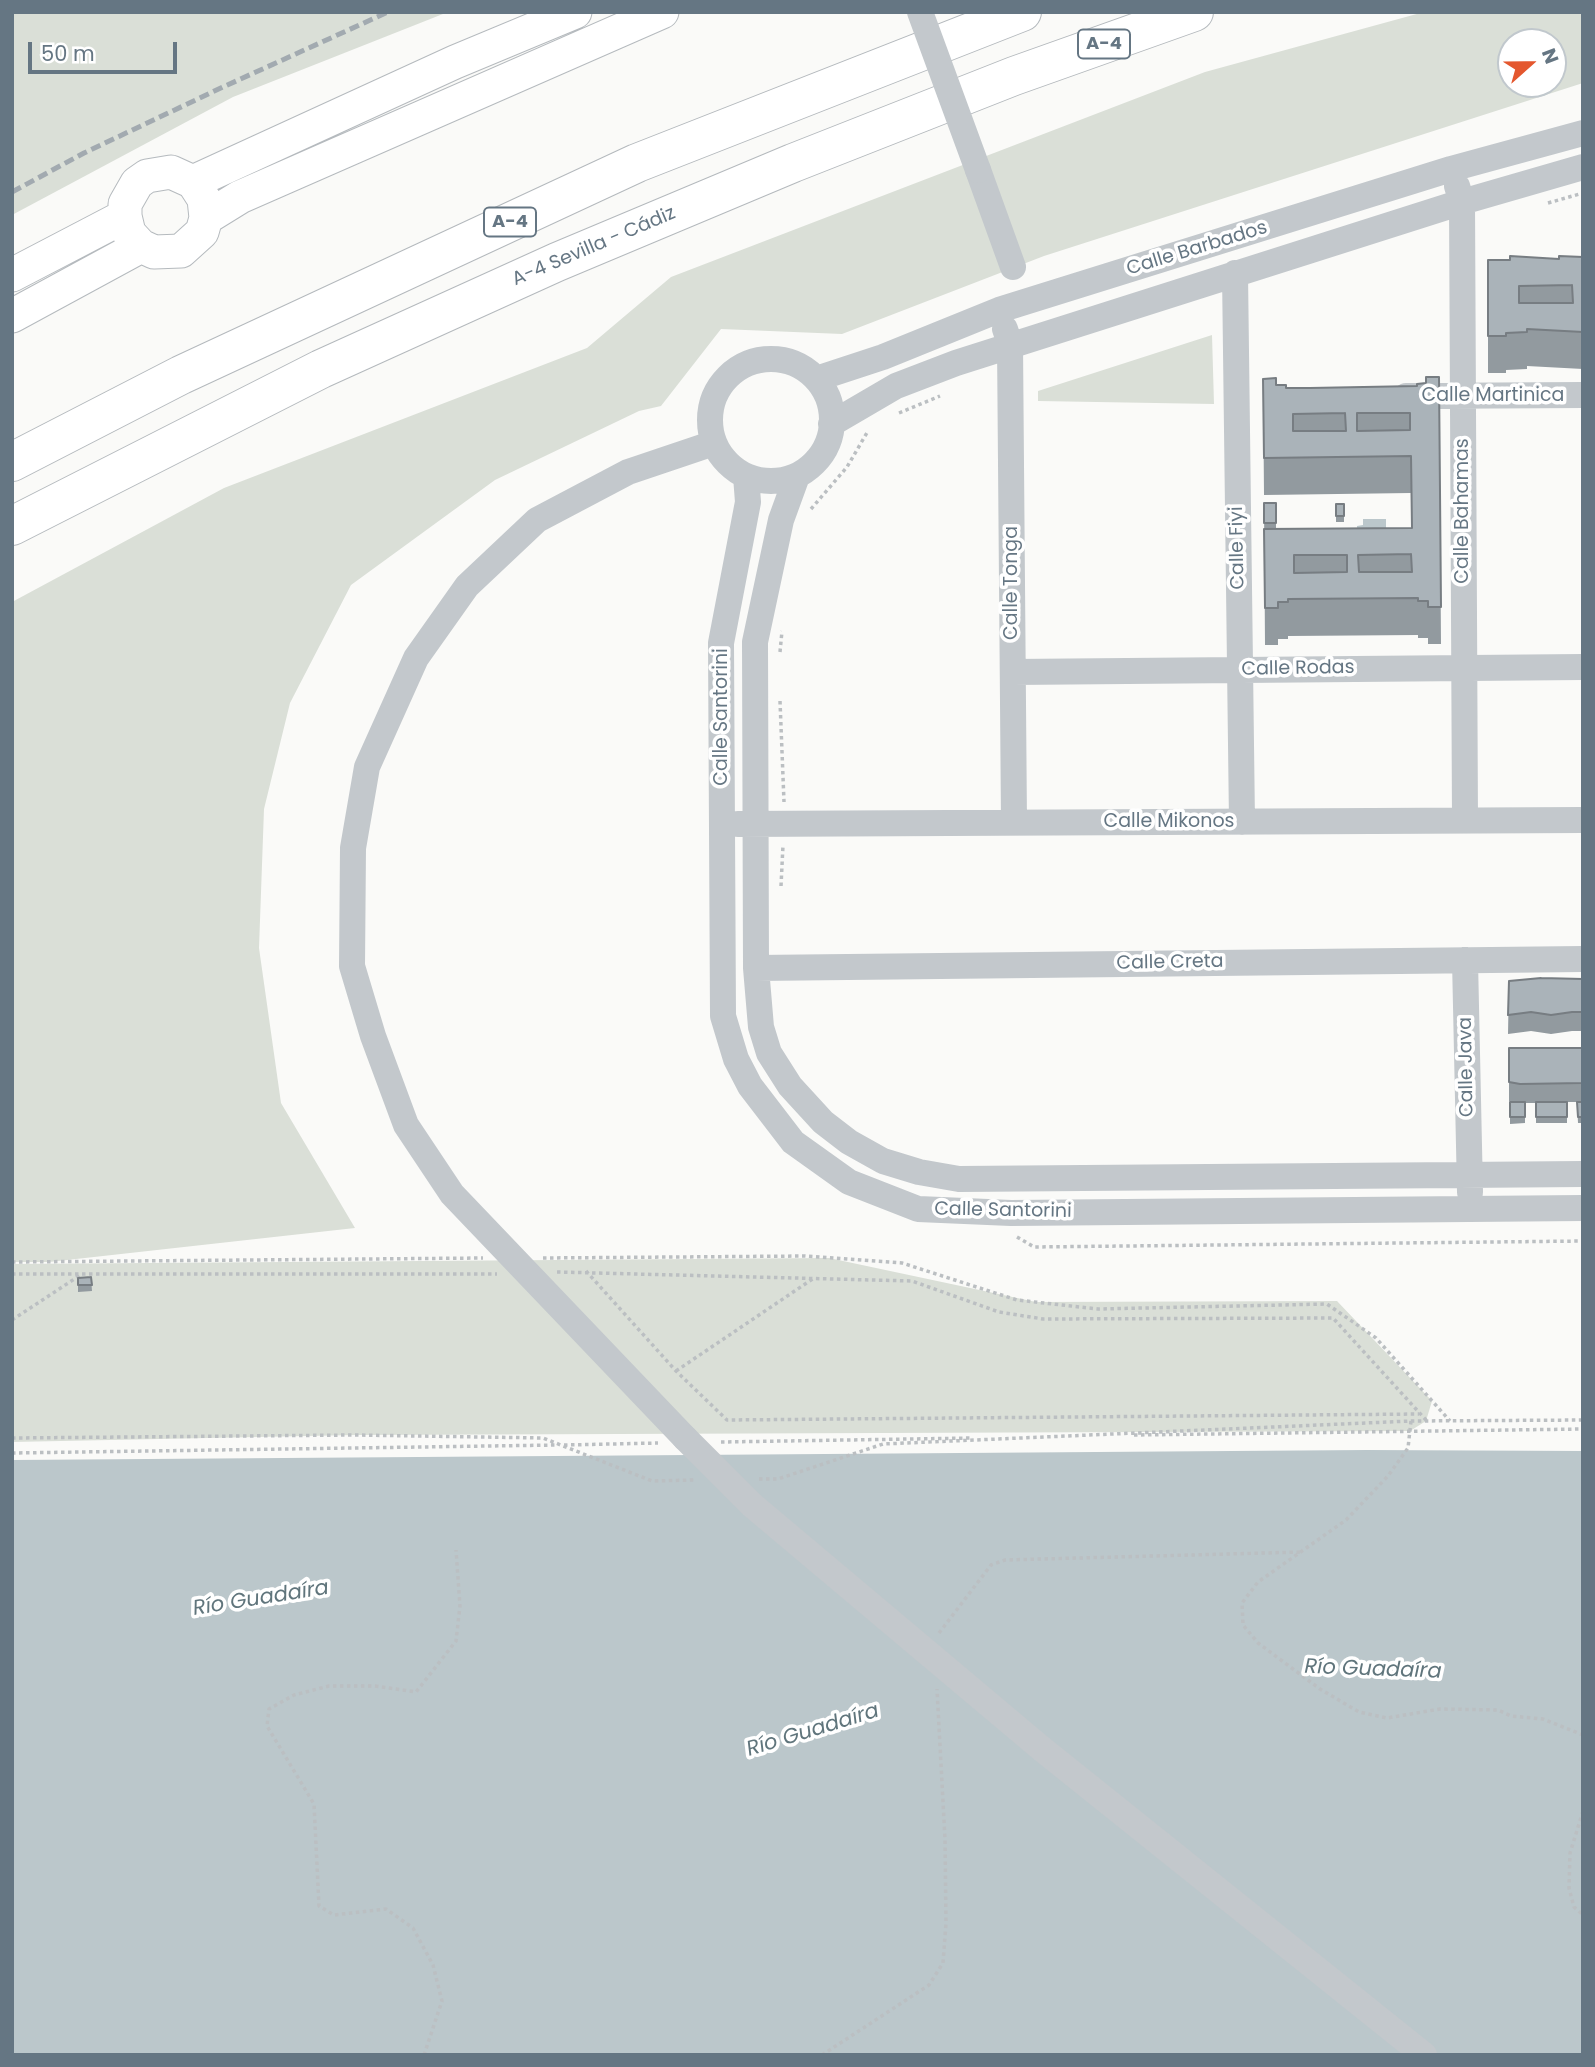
<!DOCTYPE html>
<meta charset="utf-8">
<style>
body{margin:0}
#map{position:relative;width:1595px;height:2067px;overflow:hidden;background:#fafaf8;font-family:Poppins,sans-serif}
canvas{display:block}
.frame{position:absolute;inset:0;border:14px solid #657683;pointer-events:none}
.north{position:absolute;left:1497px;top:28px;width:70px;height:70px;box-sizing:border-box;background:#fff;border:2px solid #c1c8cd;border-radius:50%;rotate:69deg;font-size:19px;font-weight:700;line-height:28px;text-align:center;color:#657683}
.north::after{content:'';display:block;margin:auto;width:24px;height:32px;background:#e4572e;clip-path:polygon(50% 0,100% 100%,50% 72%,0 100%)}
.scale{position:absolute;left:28px;top:42px;width:149px;height:32px;box-sizing:border-box;border:4px solid #657683;border-top:0;padding-left:9px;font-size:21px;line-height:24px;white-space:nowrap;color:#657683;-webkit-text-stroke:5px #fff;paint-order:stroke}
</style>
<div id="map">
<canvas width="1595" height="2067"></canvas>
<div class="frame"></div>
<div class="north">N</div>
<div class="scale">50 m</div>
</div>
<script>
const context = document.querySelector('canvas').getContext('2d');
context.lineJoin = 'round';
function fillPath(path, color) {
  context.fillStyle = color;
  context.fill(path, 'evenodd');
}
function toPath(rows) {
  const path = new Path2D();
  for (const r of rows) {
    if (r.length === 3) {
      path.moveTo(r[0] + r[2], r[1]);
      path.arc(r[0], r[1], r[2], 0, 2 * Math.PI);
      continue;
    }
    path.moveTo(r[0], r[1]);
    for (let i = 2; i < r.length; i += 2) path.lineTo(r[i], r[i + 1]);
  }
  return path;
}
function trace(path, color, width, dash) {
  context.strokeStyle = color;
  context.lineWidth = width;
  context.lineCap = dash ? 'butt' : 'round';
  context.setLineDash(dash || []);
  context.stroke(path);
}
function write(font, color, halo, rows, align = 'center') {
  context.font = font + ' Poppins,sans-serif';
  context.lineWidth = 7;
  context.setLineDash([]);
  context.textBaseline = 'middle';
  context.strokeStyle = halo;
  context.fillStyle = color;
  for (const [text, x, y, turn = 0] of rows) {
    context.save();
    context.translate(x, y);
    context.rotate((+turn || 0) * Math.PI / 180);
    context.textAlign = isNaN(turn) ? turn : align;
    if (halo) context.strokeText(text, 0, 0);
    context.fillText(text, 0, 0);
    context.restore();
  }
}
fillPath(toPath([
 [12,12,448,12,233,97,12,215],
 [1424,12,1583,12,1583,83,1044,256,842,334,721,329,661,406,639,411,495,480,351,585,290,703,264,809,259,948,281,1103,355,1228,49,1262,12,1262,12,602,224,488,587,348,671,277,1205,72],
 [1511,42,1553,42,1553,84,1511,84],
 [1212,335,1214,404,1038,401,1038,391],
 [829,1258,1036,1302,1337,1301,1432,1401,1426,1421,1410,1431,355,1435,12,1442,12,1264]
]), '#dadfd7');
fillPath(toPath([
 [1363,519,1386,519,1386,542,1358,548,1357,526,1363,525],
 [1367,1450,1583,1451,1583,2055,12,2055,12,1460]
]), '#bbc7cb');
const major = toPath([
 [193,182,455,62,575,12],
 [206,218,204,199,193,182,171,172,147,176,137,183,125,204,125,216,129,233,141,246,154,252,181,251,202,232,206,218,240,197,662,12],
 [12,275,125,216],
 [12,316,141,246]
]);
const highway = toPath([
 [12,462,181,375,637,163,1022,12],
 [12,526,321,369,557,262,793,163,1014,76,1194,12]
]);
trace(major, '#b5babe', 35);
trace(highway, '#b4b9bd', 40);
trace(toPath([
 [1548,203,1583,193],
 [899,413,940,396],
 [811,509,847,467,868,431],
 [780,652,782,631],
 [780,701,784,802],
 [781,886,783,845],
 [1017,1237,1034,1247,1583,1241],
 [543,1258,805,1256,902,1263,1017,1300,1098,1309,1327,1304,1376,1338,1450,1421],
 [12,1262,483,1258],
 [586,1271,676,1371,727,1420,1419,1414],
 [557,1272,912,1281,999,1312,1043,1319,1333,1318,1426,1420],
 [12,1274,497,1274],
 [12,1320,82,1274],
 [676,1371,814,1278],
 [1411,1421,1408,1448,1388,1476,1346,1520,1258,1582,1242,1603,1243,1625,1258,1643,1320,1689,1359,1712,1387,1718,1440,1709,1498,1710,1511,1716,1543,1719,1583,1735],
 [1134,1435,1583,1429],
 [12,1438,355,1435,543,1438,652,1481,695,1480],
 [721,1442,973,1438],
 [564,1445,658,1443],
 [12,1453,556,1445],
 [759,1479,778,1479,883,1444,1411,1421,1583,1420],
 [939,1633,991,1565,1005,1560,1302,1552],
 [1583,1811,1570,1853,1569,1888,1574,1907,1583,1915],
 [424,2055,442,2001,433,1965,413,1928,386,1909,334,1915,319,1906,314,1804,267,1726,269,1709,294,1695,329,1686,375,1686,416,1692,456,1641,460,1606,456,1550],
 [822,2055,929,1985,943,1963,946,1923,945,1839,937,1689]
]), '#bbbfc2', 3.5, [3.5, 3.5]);
trace(toPath([
 [978,170,1013,267],
 [1457,186,1462,202,1465,820],
 [1235,273,1242,822],
 [1005,329,1010,344,1014,822],
 [771,420,61],
 [816,379,883,357,999,310,1451,169,1583,133],
 [1406,396,1583,395],
 [831,424,896,386,956,363,1462,202,1583,167],
 [746,476,748,502,721,643,723,1016,736,1059,750,1086,793,1142,849,1182,918,1209,1011,1213,1583,1208],
 [797,476,781,520,755,642,756,968,761,1027,769,1053,790,1086,823,1122,849,1142,883,1161,919,1172,959,1179,1583,1174],
 [1013,672,1583,667],
 [738,824,1583,820],
 [1465,960,1470,1192],
 [756,968,1583,959],
 [685,1438,452,1194,406,1125,373,1036,352,966,353,848,367,767,416,658,467,586,537,520,628,472,714,443]
]), '#c3c8cc', 26);
trace(major, '#fff', 33);
trace(highway, '#fff', 38);
trace(toPath([
 [12,192,84,153,223,87,388,12]
]), '#a2aab0', 5, [10, 5]);
trace(toPath([
 [920,12,978,170],
 [685,1438,752,1505,1042,1749,1424,2055]
]), '#c3c8cc', 26);
fillPath(toPath([
 [1583,257,1583,369,1527,366,1527,369,1506,370,1506,373,1488,373,1488,260,1559,259],
 [1439,377,1441,644,1428,644,1428,638,1418,638,1418,635,1288,636,1288,639,1278,639,1278,645,1265,645,1264,503,1276,503,1276,529,1412,528,1411,493,1264,495,1263,379,1276,385,1286,388,1417,386],
 [1336,504,1344,504,1344,522,1336,522],
 [1583,979,1583,1031,1572,1031,1551,1034,1531,1031,1508,1034,1509,981],
 [1509,1048,1583,1048,1583,1123,1578,1123,1577,1102,1567,1102,1567,1123,1536,1123,1536,1103,1525,1103,1525,1123,1510,1124,1510,1102,1514,1102,1509,1101],
 [91,1277,92,1291,78,1292,78,1278]
]), '#929a9f');
const building = toPath([
 [1510,256,1559,259,1559,256,1583,257,1583,332,1527,329,1527,332,1506,333,1506,336,1488,336,1488,260,1510,260,1510,256],
 [1572,285,1573,303,1519,303,1519,286,1572,285],
 [1426,377,1439,377,1441,607,1428,607,1428,601,1418,601,1418,598,1288,599,1288,602,1278,602,1278,608,1265,608,1264,529,1412,528,1411,456,1264,458,1263,379,1276,378,1276,385,1286,385,1286,388,1310,388,1417,386,1417,384,1426,383,1426,377],
 [1345,413,1346,431,1293,431,1293,414,1345,413],
 [1357,413,1410,413,1410,430,1357,431,1357,413],
 [1411,554,1412,572,1359,572,1358,555,1411,554],
 [1294,555,1347,555,1347,572,1294,573,1294,555],
 [1264,503,1276,503,1276,523,1264,523,1264,503],
 [1336,504,1344,504,1344,516,1336,516,1336,504],
 [1541,978,1583,979,1583,1012,1572,1012,1551,1015,1531,1012,1508,1015,1509,981,1541,978],
 [1509,1048,1583,1048,1583,1083,1520,1084,1509,1082,1509,1048],
 [1510,1102,1525,1102,1525,1117,1510,1117,1510,1102],
 [1536,1102,1567,1102,1567,1117,1536,1117,1536,1102],
 [1577,1102,1583,1102,1583,1117,1578,1117,1577,1102],
 [91,1277,92,1285,78,1285,78,1278,91,1277]
]);
fillPath(building, '#aab3b9');
trace(building, '#777d82', 2);
for (const [x, y, w] of [
 [1104,44,52],
 [510,222,52]
]) {
  const box = new Path2D();
  box.roundRect(x - w / 2, y - 14.5, w, 29, 5);
  context.fillStyle = '#fff';
  context.fill(box);
  trace(box, '#657683', 2);
}
write('bold 18px', '#657683', null, [
 ["A-4",1104,44],
 ["A-4",510,222]
]);
write('19px', '#657683', '#fff', [
 ["A-4 Sevilla - Cádiz",594,247,-23],
 ["Calle Barbados",1197,249,-17],
 ["Calle Martinica",1493,396],
 ["Calle Bahamas",1463,511,-90],
 ["Calle Fiyi",1238,548,-91],
 ["Calle Tonga",1012,583,-90],
 ["Calle Rodas",1298,669,-1],
 ["Calle Santorini",722,717,-90],
 ["Calle Mikonos",1169,822],
 ["Calle Creta",1170,963,-1],
 ["Calle Java",1467,1067,-91],
 ["Calle Santorini",1003,1211,1]
]);
write('italic 21px', '#60757c', '#fff', [
 ["Río Guadaíra",261,1599,-9],
 ["Río Guadaíra",1373,1670,2],
 ["Río Guadaíra",813,1731,-17]
]);
</script>
